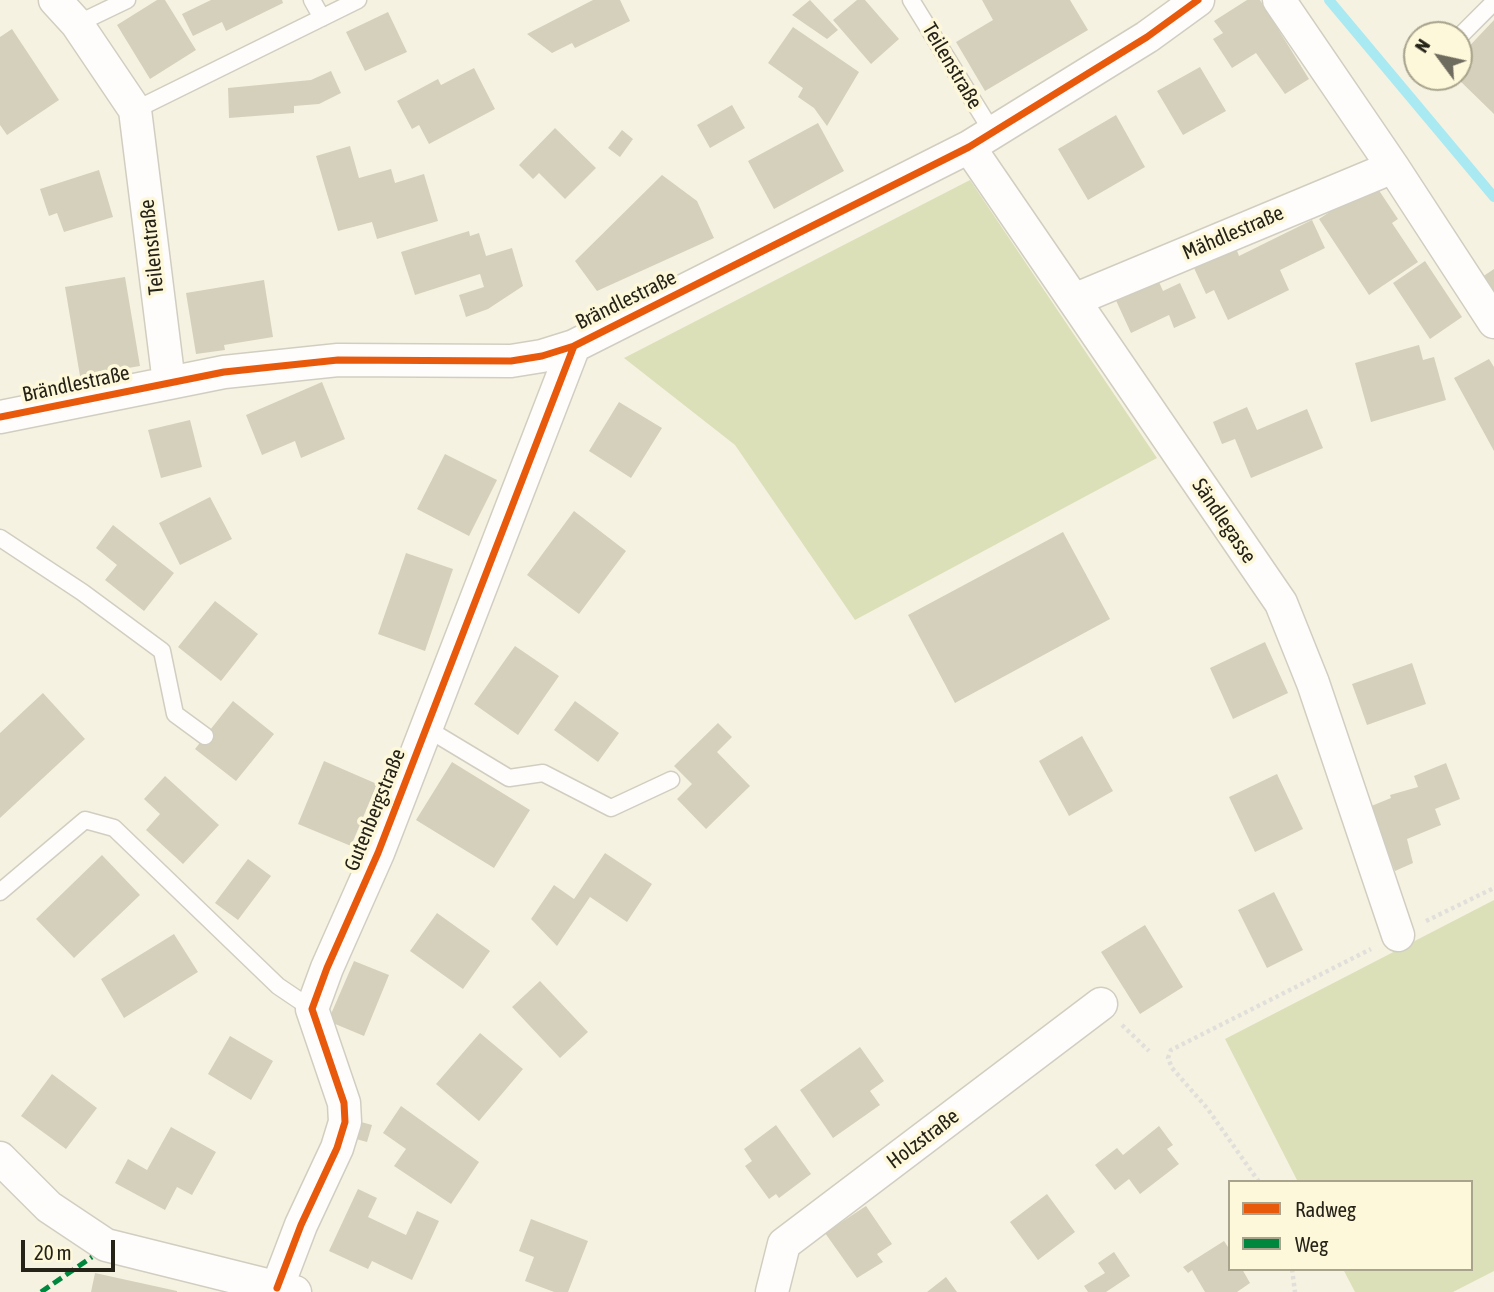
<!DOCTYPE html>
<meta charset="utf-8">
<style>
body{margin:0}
#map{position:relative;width:1494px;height:1292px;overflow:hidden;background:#f6f2e2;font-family:"Asap Condensed",sans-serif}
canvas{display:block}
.legend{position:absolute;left:1228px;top:1180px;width:245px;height:91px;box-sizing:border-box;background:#fef8da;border:2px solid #a7a38c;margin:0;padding:9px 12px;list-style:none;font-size:21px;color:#252318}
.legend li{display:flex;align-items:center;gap:14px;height:35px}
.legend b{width:35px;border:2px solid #a7a38c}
.north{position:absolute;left:1403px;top:21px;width:70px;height:70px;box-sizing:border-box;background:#fef8da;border:2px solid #a7a38c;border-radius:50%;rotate:303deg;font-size:19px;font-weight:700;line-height:28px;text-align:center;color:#252318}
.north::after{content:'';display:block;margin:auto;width:24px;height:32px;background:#6e6b5f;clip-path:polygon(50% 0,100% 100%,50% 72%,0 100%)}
.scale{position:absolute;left:21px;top:1240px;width:94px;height:32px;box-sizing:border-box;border:4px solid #252318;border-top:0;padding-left:9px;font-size:21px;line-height:24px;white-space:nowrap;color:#252318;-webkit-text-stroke:5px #fef8da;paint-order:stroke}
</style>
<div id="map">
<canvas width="1494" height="1292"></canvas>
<ul class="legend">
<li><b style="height:9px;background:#e8590c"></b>Radweg</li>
<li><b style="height:9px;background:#00873e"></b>Weg</li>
</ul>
<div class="north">N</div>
<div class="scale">20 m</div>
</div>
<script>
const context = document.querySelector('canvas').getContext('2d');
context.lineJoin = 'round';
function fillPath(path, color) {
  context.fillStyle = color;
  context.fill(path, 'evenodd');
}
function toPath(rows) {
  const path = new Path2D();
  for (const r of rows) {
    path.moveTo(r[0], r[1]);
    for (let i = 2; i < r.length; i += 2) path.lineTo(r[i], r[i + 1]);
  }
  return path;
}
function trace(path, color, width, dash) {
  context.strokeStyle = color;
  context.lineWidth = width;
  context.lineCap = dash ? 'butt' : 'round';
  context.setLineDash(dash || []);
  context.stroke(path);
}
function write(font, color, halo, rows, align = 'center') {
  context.font = font + ' "Asap Condensed",sans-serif';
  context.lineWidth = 7;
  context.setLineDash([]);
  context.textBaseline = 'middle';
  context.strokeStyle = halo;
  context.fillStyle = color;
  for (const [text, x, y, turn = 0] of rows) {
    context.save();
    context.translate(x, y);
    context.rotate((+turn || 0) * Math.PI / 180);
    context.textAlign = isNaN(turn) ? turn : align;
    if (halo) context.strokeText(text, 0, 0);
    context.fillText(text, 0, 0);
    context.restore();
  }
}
fillPath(toPath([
 [970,180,1157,458,855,620,735,445,624,358],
 [1494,900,1494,1271,1453,1292,1355,1292,1343,1269,1471,1269,1471,1182,1298,1182,1225,1039]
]), '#dbe0b9');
trace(toPath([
 [1329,0,1494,197]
]), '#a9e9f2', 10);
fillPath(toPath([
 [157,0,165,0,196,50,150,79,117,25],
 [211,0,282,0,283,3,226,31,222,22,193,36,182,14],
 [593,0,620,0,630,21,575,48,572,43,552,53,527,34],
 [810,0,838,30,827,39,792,15],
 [857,0,865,0,899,39,871,64,833,20],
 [982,0,1070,0,1088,30,985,91,956,42,993,20],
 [1247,0,1260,0,1309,79,1285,94,1256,53,1232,68,1213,39,1223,33,1214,21],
 [388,12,407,52,365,71,346,32],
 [1494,20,1494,114,1456,77,1459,77,1459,57],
 [793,27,859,72,827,126,814,108,798,97,803,88,768,63],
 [12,29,59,100,7,135,0,125,0,37],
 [1200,67,1226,111,1183,135,1157,91],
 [474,68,495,109,429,144,419,125,412,129,397,101,438,79,441,85],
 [331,71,341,93,319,104,294,106,294,113,229,118,228,88,311,80],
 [732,105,745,128,710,148,697,125],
 [1116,115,1145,167,1088,200,1058,149],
 [818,123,844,171,774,209,748,161],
 [555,128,596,168,565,199,539,173,533,179,519,165],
 [622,130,633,139,620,157,608,148],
 [350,146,359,178,391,169,395,183,424,174,438,221,377,239,372,222,338,231,316,156],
 [99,170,113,217,64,232,57,213,49,216,40,189],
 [662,175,697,201,714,238,597,291,575,261],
 [1374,183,1398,219,1392,223,1418,262,1369,295,1319,219],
 [1312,220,1325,248,1280,270,1289,290,1228,320,1214,290,1206,294,1194,268,1236,248,1239,256],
 [469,231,470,236,479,233,486,256,512,248,523,286,488,309,466,317,459,295,484,287,480,274,415,295,401,252],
 [1425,261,1462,317,1430,339,1393,283],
 [1494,269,1494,301,1479,279],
 [1156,275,1163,291,1180,283,1196,318,1174,328,1169,315,1131,333,1113,294],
 [125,277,140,366,80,376,65,287],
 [264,280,273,337,224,345,225,350,196,354,186,293],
 [1419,345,1423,360,1434,357,1446,400,1371,422,1355,363],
 [1489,359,1494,367,1494,451,1454,378],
 [322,382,345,439,301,458,295,441,262,455,246,415],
 [619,402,662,428,631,478,589,451],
 [1247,407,1257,430,1307,409,1323,448,1251,478,1235,439,1222,444,1213,422],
 [190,420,202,467,161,478,148,430],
 [445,454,497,480,469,536,417,509],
 [210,497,232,539,180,565,159,523],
 [574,511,626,551,579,614,527,575],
 [113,525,174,573,144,611,105,580,117,565,96,548],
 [1063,532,1110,619,955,703,908,615],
 [406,553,453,569,425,651,378,634],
 [215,601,258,634,221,681,178,647],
 [1265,642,1288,693,1233,719,1210,668],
 [515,646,559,676,518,735,474,704],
 [1412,663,1426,704,1367,725,1352,684],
 [43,693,85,739,0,818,0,733],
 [233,701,274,734,236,781,195,749],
 [575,701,619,733,598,762,554,730],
 [718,723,732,737,717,752,750,786,706,829,677,799,692,784,674,766],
 [1082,736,1113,791,1069,816,1039,761],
 [324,761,377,784,351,846,298,824],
 [452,762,530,810,494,868,416,820],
 [1446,763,1460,799,1435,809,1441,825,1407,839,1413,863,1395,871,1369,807,1391,798,1390,795,1418,787,1414,776],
 [1277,774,1303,829,1255,852,1229,797],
 [165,776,219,825,183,864,146,830,160,814,144,799],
 [605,853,652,884,627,922,590,897,557,946,531,919,554,885,574,899],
 [102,855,140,895,74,958,36,919],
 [248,859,271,876,238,920,215,903],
 [1274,892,1303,950,1267,968,1238,910],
 [437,913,490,951,463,989,410,951],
 [1145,925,1183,987,1140,1014,1101,952],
 [174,934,198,972,124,1018,101,979],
 [354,961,389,975,364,1036,328,1021],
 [540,981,588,1032,560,1058,512,1007],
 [480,1033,523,1069,479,1121,436,1084],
 [230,1036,273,1061,251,1100,208,1074],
 [860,1047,884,1081,870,1091,880,1105,833,1138,800,1090],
 [52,1074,97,1108,66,1149,21,1116],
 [401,1106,479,1162,451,1204,394,1166,406,1149,383,1133],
 [361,1122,372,1125,367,1142,356,1139],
 [776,1125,811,1174,779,1198,776,1194,769,1199,745,1166,752,1161,744,1149],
 [1159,1126,1173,1145,1167,1149,1179,1164,1140,1194,1129,1179,1115,1190,1095,1165,1117,1148,1123,1155],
 [171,1127,216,1152,192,1195,177,1187,165,1210,115,1183,128,1159,147,1170],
 [358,1189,377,1198,368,1217,406,1235,417,1211,439,1221,412,1280,372,1261,368,1269,329,1251],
 [1047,1194,1075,1232,1038,1260,1010,1222],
 [866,1206,892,1244,877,1254,883,1262,857,1278,825,1233],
 [531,1219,588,1241,568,1292,554,1292,525,1281,534,1257,519,1251],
 [1224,1241,1230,1250,1230,1269,1242,1269,1250,1283,1237,1292,1205,1292,1192,1270,1188,1273,1183,1267],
 [1114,1252,1130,1276,1106,1292,1088,1292,1084,1286,1105,1273,1098,1263],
 [95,1273,177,1291,177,1292,91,1292],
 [946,1277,957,1292,927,1292]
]), '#d4d0bb');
const lane = toPath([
 [312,0,322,18],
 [911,0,993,133],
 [77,24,127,0],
 [1459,37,1494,2],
 [135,110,358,0],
 [0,538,82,592,162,651,175,714,205,736],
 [426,728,509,778,543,773,611,808,671,780],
 [0,892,85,820,114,828,278,986,312,1009]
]);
const street = toPath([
 [55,0,77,24,135,110,169,383],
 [1279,0,1393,167,1494,322],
 [969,147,1281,603,1313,683,1398,935],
 [1074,300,1393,167],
 [0,417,224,372,338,360,511,361,542,356,574,346,969,147,1147,37,1198,0],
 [0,1158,49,1207,106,1245,295,1292],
 [277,1288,301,1225,337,1148,345,1122,344,1103,312,1009,327,968,378,853,574,346],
 [772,1292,784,1244,1101,1004]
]);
trace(lane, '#d1cec1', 19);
trace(street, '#d1cec1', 35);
trace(toPath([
 [1426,921,1494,888],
 [1122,1025,1149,1051],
 [1259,1182,1207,1108,1172,1068,1168,1058,1171,1050,1371,949],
 [1292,1269,1295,1292]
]), '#e1dfda', 4.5, [3.5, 3.5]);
trace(lane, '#fefdfb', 16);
trace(street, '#fefdfb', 32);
trace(toPath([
 [41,1292,92,1257]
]), '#00873e', 5, [10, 5]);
trace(toPath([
 [0,417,224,372,338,360,511,361,542,356,574,346,969,147,1147,37,1198,0],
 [277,1288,301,1225,337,1148,345,1122,344,1103,312,1009,327,968,378,853,574,346]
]), '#e8590c', 7);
write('21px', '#252318', '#fef8da', [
 ["Teilenstraße",952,66,59],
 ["Mähdlestraße",1233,233,-23],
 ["Teilenstraße",152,247,-96],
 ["Brändlestraße",626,300,-26],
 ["Brändlestraße",76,384,-12],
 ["Sändlegasse",1224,521,56],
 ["Gutenbergstraße",375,810,-68],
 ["Holzstraße",923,1139,-37]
]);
</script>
